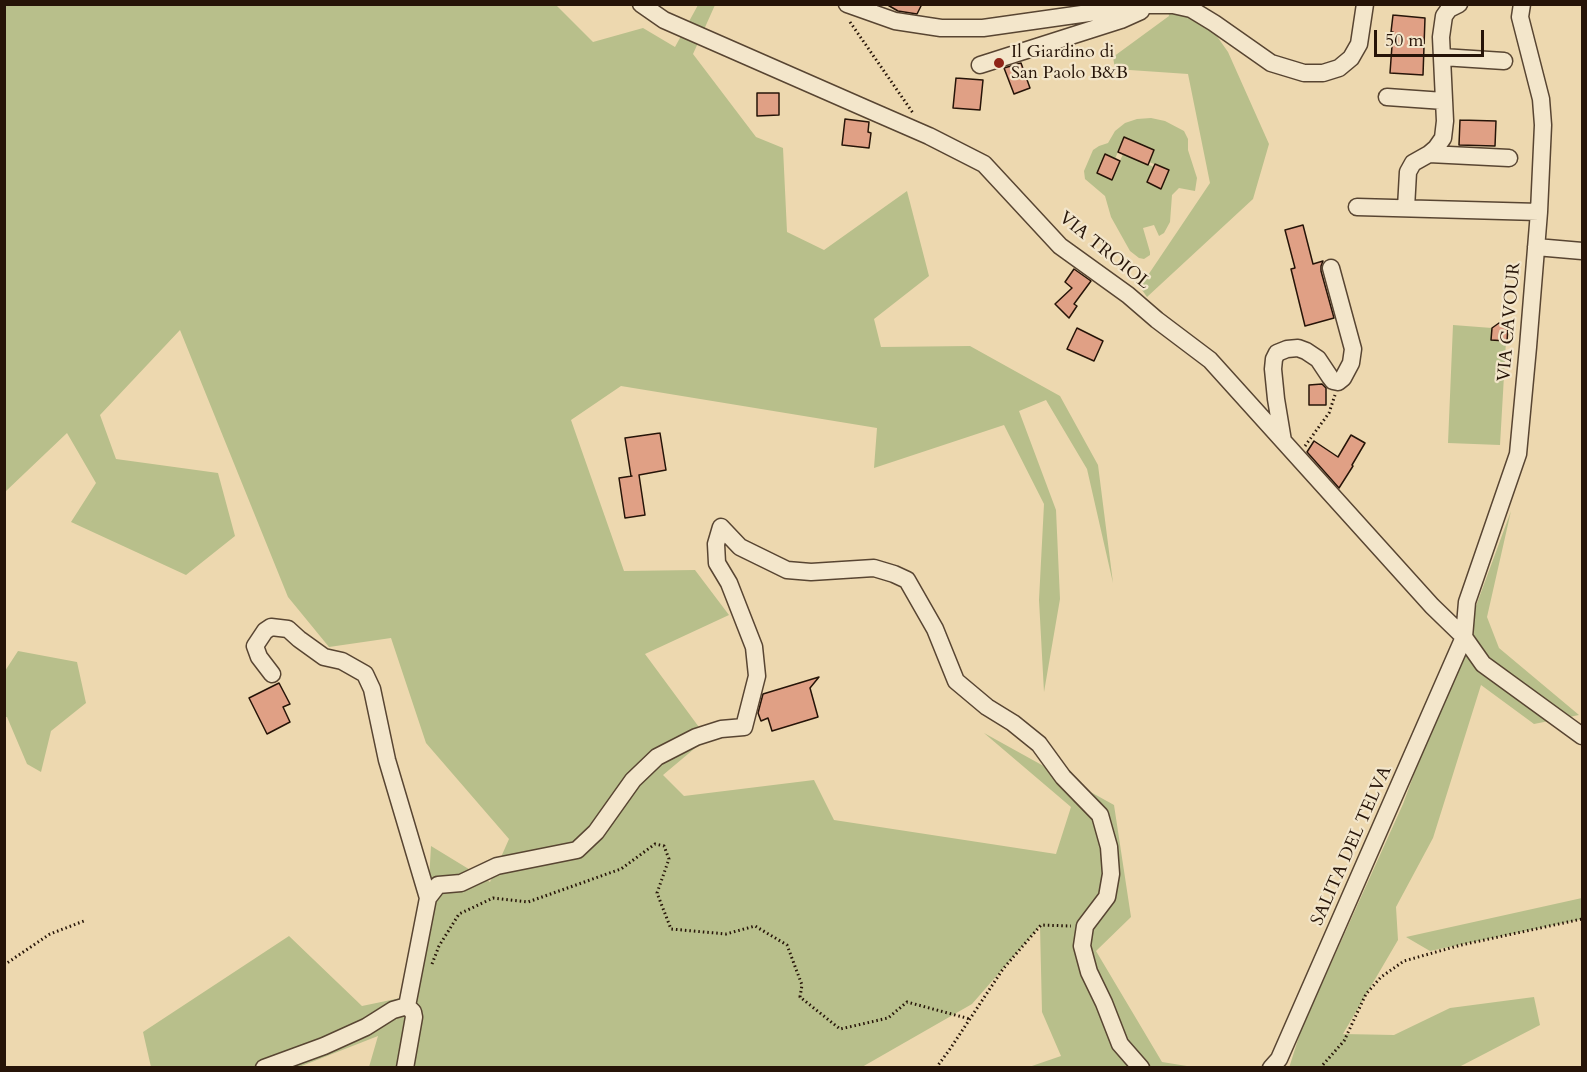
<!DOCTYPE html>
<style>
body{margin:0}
#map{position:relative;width:1587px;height:1072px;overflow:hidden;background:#edd8af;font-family:Cardo,serif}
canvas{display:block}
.frame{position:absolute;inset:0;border:6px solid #261408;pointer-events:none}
.scale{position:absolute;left:1374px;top:30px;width:110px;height:27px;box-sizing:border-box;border:3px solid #261408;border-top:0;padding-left:8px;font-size:18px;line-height:21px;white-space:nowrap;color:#261408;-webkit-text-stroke:4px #f3e6cb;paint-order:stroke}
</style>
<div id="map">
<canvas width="1587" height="1072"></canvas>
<div class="frame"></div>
<div class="scale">50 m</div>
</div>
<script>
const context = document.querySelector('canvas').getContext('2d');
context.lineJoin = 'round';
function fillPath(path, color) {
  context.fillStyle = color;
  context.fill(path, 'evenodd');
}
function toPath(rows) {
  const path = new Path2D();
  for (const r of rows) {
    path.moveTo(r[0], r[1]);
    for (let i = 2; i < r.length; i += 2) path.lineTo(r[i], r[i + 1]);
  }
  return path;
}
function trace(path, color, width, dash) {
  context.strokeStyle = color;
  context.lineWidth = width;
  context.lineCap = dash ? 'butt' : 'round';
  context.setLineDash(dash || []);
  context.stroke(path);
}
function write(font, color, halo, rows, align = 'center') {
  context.font = font + ' Cardo,serif';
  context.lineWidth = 4.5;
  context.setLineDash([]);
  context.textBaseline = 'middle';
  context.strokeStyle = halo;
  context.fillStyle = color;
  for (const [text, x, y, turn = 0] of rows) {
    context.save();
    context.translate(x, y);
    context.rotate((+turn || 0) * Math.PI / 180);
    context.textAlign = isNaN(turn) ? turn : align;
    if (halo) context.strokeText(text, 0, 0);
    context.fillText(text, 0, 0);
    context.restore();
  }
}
fillPath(toPath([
 [5,5,556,5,593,42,643,28,675,47,698,5,715,5,693,54,756,137,783,148,787,232,824,250,907,191,929,276,874,319,881,347,970,346,1060,396,1098,465,1113,583,1087,469,1046,400,1019,411,1056,510,1060,599,1044,692,1039,600,1044,504,1004,425,874,468,877,428,621,386,571,420,624,571,695,570,729,615,645,654,707,738,663,775,684,796,814,780,834,820,1056,854,1071,807,984,733,1114,805,1131,917,1096,951,1162,1062,1193,1067,1029,1067,1061,1056,1042,1012,1040,926,972,1004,862,1067,369,1067,378,1036,299,1067,151,1067,143,1032,289,936,362,1006,410,996,428,898,431,846,490,882,509,839,426,743,391,638,329,647,288,597,180,330,100,415,116,459,218,473,235,536,186,575,71,522,96,483,67,433,5,492],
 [1167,5,1195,5,1228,52,1269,144,1253,199,1147,297,1140,287,1210,183,1188,74,1115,69,1113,57,1169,16],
 [1151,118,1165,121,1184,131,1188,139,1188,150,1197,178,1195,191,1179,188,1172,195,1170,222,1164,233,1159,236,1154,225,1143,228,1150,252,1150,255,1144,259,1139,258,1130,251,1111,217,1105,196,1085,179,1084,171,1093,150,1099,146,1108,143,1115,131,1125,123,1137,119],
 [1124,137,1154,150,1149,162,1169,170,1161,188,1147,182,1154,167,1123,154,1112,179,1097,173,1105,155,1115,159],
 [1499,323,1506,323,1505,326,1508,327,1507,341,1506,341,1500,445,1448,443,1453,325,1492,328,1492,327,1496,327],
 [1511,511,1487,617,1499,648,1579,715,1534,724,1481,685,1433,838,1396,907,1398,940,1343,1034,1394,1035,1450,1008,1534,997,1540,1025,1459,1067,1289,1068,1301,1030,1403,804],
 [18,651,77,662,86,703,51,731,41,772,27,764,7,717,5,717,5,671],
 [1582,898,1582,919,1430,951,1406,937]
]), '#b8bf8b');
const building = toPath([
 [886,4,922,4,917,14,898,11,886,4],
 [1393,15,1425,18,1423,75,1390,73,1393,32,1391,32,1393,15],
 [1021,63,1030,88,1014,94,1004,68,1021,63],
 [956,78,983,80,980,110,953,108,956,78],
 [757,93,779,93,779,115,757,116,757,93],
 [845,119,869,122,868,132,871,133,869,148,842,145,845,119],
 [1460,120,1496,121,1495,146,1459,145,1460,120],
 [1124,137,1154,150,1148,165,1118,152,1124,137],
 [1105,154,1120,161,1112,180,1097,173,1105,154],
 [1155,164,1169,170,1161,189,1147,182,1155,164],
 [1303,225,1313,264,1323,261,1321,266,1321,271,1334,318,1305,326,1291,269,1295,268,1285,230,1303,225],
 [1074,269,1091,281,1074,304,1077,306,1069,318,1055,304,1072,288,1065,282,1074,269],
 [1499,323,1508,327,1507,341,1491,340,1492,328,1499,323],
 [1077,328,1103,341,1094,361,1067,349,1077,328],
 [1322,384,1326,388,1326,405,1309,405,1309,385,1322,384],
 [660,433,666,470,639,475,645,515,625,518,619,478,632,476,631,476,625,438,660,433],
 [1351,435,1365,443,1352,465,1353,466,1339,488,1307,452,1314,441,1338,457,1351,435],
 [819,677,810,688,818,717,772,731,768,718,761,721,758,713,763,694,819,677],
 [279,683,290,704,283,707,290,722,267,734,249,698,279,683]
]);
fillPath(building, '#e0a085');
trace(building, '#261408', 1.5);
const minor = toPath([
 [641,4,664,20,867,109,929,136,984,164,1060,246,1128,295,1157,320,1210,360,1432,606,1464,637,1483,664,1582,736],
 [847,4,895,21,941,28,983,28,1145,5,1173,5,1191,9,1214,23,1271,63,1304,73,1323,73,1339,68,1351,58,1359,44,1365,4],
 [1442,57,1504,61],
 [980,65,1121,20,1141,11],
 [1387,97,1444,101],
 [1429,154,1509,158],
 [1357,207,1539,212],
 [1406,208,1408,172,1413,163,1429,154,1436,148,1443,138,1445,121,1441,37,1444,16,1449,9,1459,4],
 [1536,247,1582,251],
 [1283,441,1276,399,1273,369,1274,359,1277,353,1287,349,1298,348,1306,351,1318,359,1330,377,1333,381,1338,382,1343,378,1351,363,1353,349,1331,268],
 [272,674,259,657,255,646,265,631,271,627,288,629,299,639,324,657,342,661,365,674,372,689,387,760,428,898,407,1006],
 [428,898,438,885,461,883,497,866,577,850,596,832,633,780,657,757,696,737,721,729,744,727,757,676,754,647,729,583,717,563,716,544,721,527,740,547,787,570,811,572,874,568,894,574,907,580,935,629,956,681,987,707,1013,723,1039,744,1063,777,1100,815,1109,847,1111,874,1107,897,1085,926,1082,946,1089,972,1104,1003,1120,1044,1141,1068],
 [264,1068,324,1046,366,1027,393,1010,407,1006,413,1012,414,1017,405,1068],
 [1271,1068,1279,1059,1464,637,1467,602,1518,454,1528,347,1539,212,1543,125,1541,99,1520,17,1522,4]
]);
trace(minor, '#584532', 19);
trace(toPath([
 [850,22,913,113],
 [1305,446,1329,413,1335,395],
 [432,964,439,946,459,914,493,898,528,902,621,869,655,844,664,846,669,859,657,893,671,929,726,934,755,926,787,945,802,985,800,997,840,1029,888,1018,907,1002,970,1019],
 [4,965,50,934,84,921],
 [936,1068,950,1049,1003,969,1041,925,1071,926],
 [1320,1068,1344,1041,1366,994,1381,977,1404,961,1461,945,1582,919]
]), '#261408', 3, [1.5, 3]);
trace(minor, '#f3e6cb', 16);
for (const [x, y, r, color] of [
 [999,63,6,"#8f2418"]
]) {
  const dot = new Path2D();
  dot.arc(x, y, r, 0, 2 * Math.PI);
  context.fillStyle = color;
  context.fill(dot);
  trace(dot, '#f3e6cb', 2);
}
write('18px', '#261408', '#f3e6cb', [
 ["Il Giardino di",1011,53],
 ["San Paolo B&B",1011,74]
], 'left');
write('18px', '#261408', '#f3e6cb', [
 ["VIA TROIOL",1104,251,39],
 ["VIA CAVOUR",1510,322,-85],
 ["SALITA DEL TELVA",1352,846,-66]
]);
</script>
